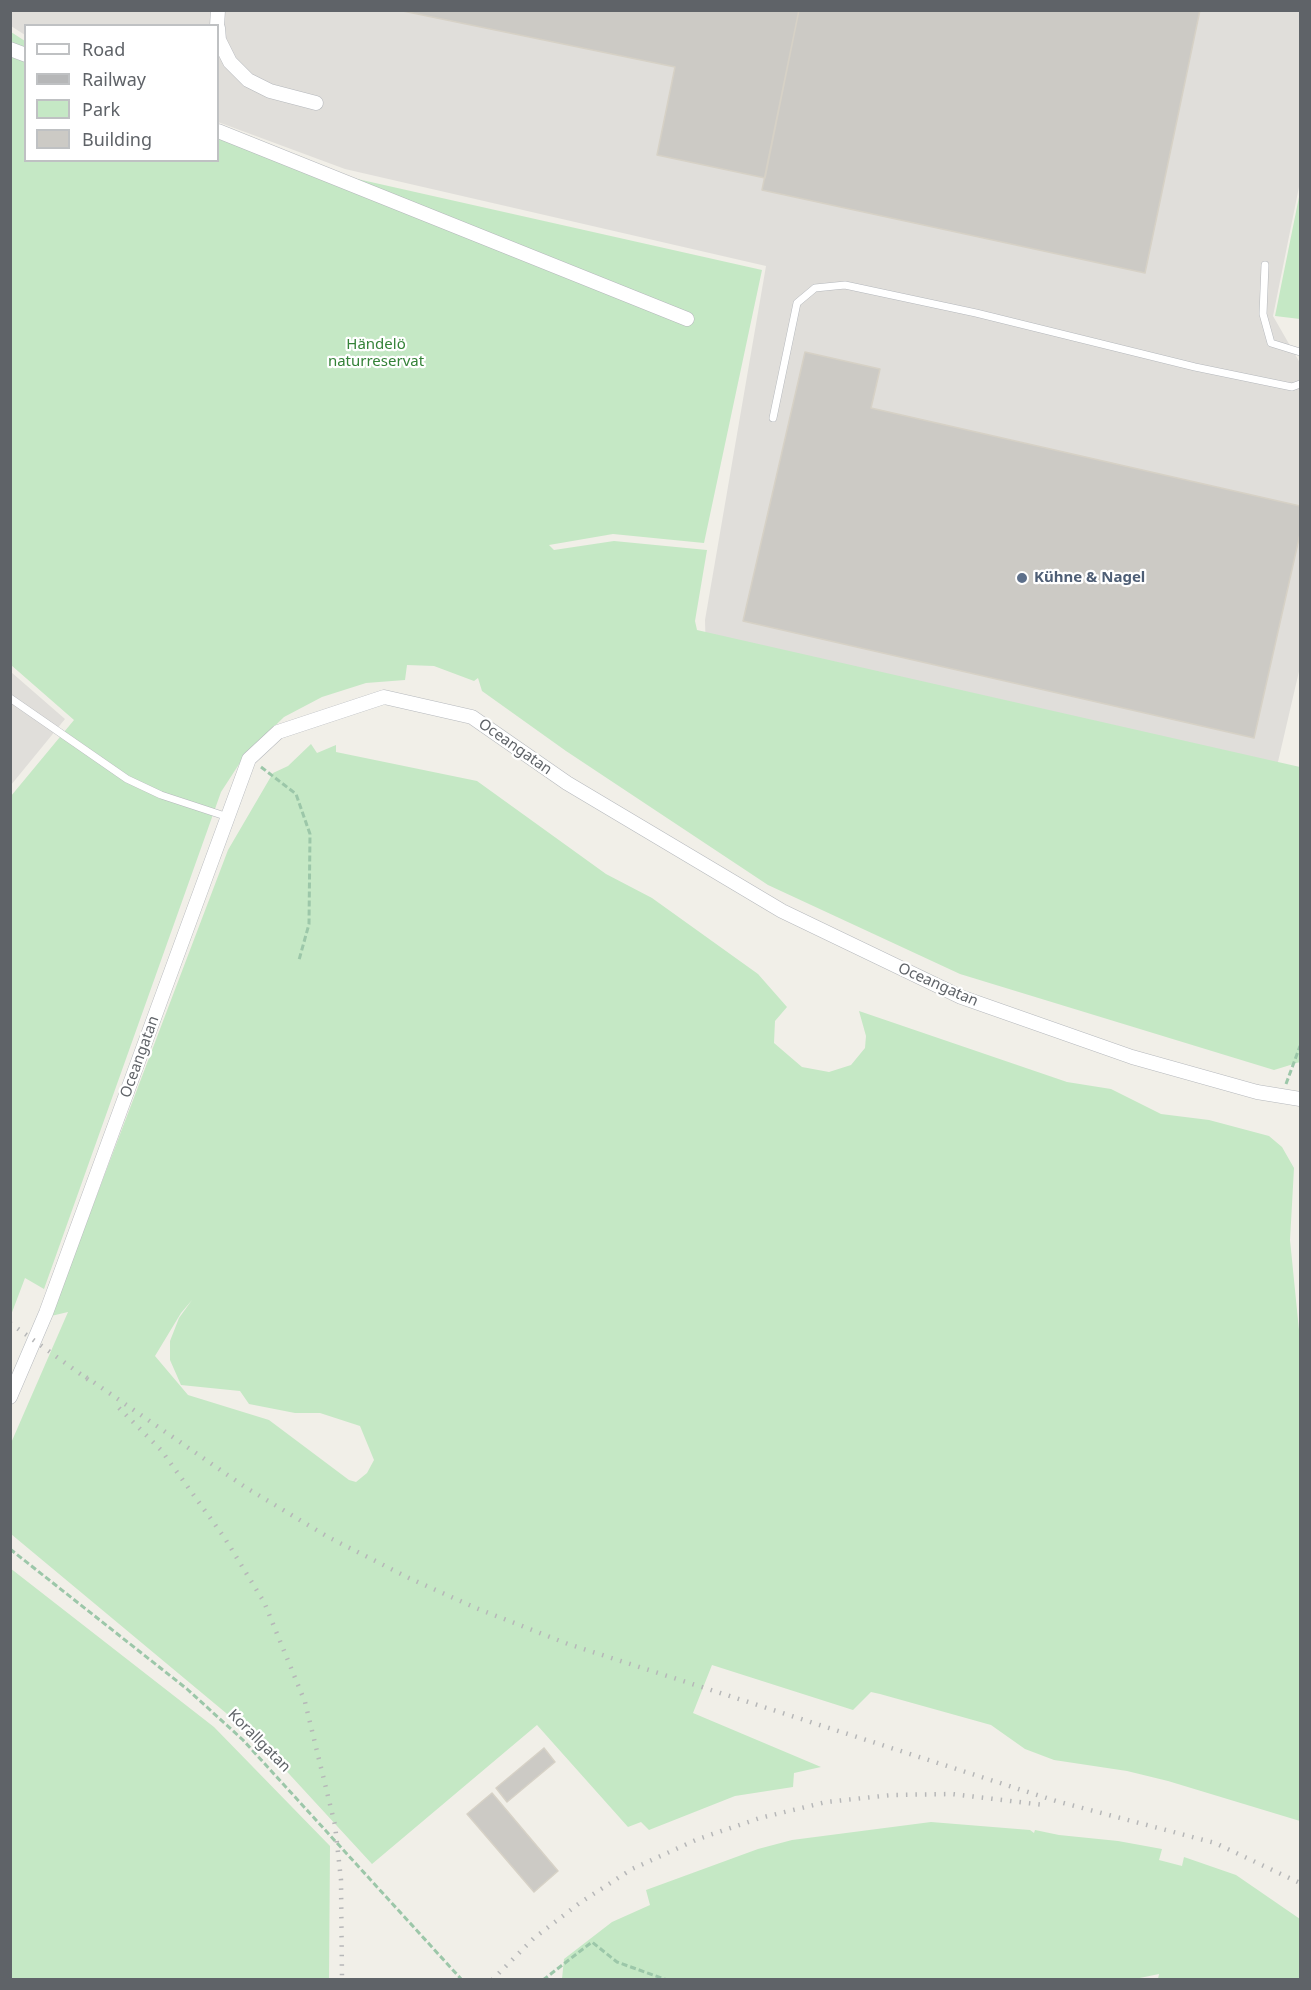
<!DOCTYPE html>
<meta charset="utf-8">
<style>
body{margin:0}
#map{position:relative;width:1311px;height:1990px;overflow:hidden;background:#f1efe8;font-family:"Noto Sans",sans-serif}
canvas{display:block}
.frame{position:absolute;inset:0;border:12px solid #5f6368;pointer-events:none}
.legend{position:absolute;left:24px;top:24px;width:195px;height:138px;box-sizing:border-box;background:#fff;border:2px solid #bfc1c3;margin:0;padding:8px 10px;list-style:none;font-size:18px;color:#5f6368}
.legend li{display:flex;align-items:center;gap:12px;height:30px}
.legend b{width:30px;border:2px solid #bfc1c3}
</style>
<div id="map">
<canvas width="1311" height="1990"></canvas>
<div class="frame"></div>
<ul class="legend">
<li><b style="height:8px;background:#fff"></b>Road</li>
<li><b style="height:8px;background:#b6b7b8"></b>Railway</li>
<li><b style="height:16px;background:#c5e8c5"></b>Park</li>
<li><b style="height:16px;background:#cccac5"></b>Building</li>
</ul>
</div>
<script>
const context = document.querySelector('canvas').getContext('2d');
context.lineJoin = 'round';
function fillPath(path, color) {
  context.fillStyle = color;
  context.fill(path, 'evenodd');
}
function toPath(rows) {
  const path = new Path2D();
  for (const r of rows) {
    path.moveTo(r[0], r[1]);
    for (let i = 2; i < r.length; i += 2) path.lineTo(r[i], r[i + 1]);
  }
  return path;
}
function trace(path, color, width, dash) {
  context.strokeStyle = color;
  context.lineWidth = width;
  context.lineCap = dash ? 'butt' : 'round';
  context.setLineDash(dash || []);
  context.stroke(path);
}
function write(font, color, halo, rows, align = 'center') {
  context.font = font + ' "Noto Sans",sans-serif';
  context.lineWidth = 4.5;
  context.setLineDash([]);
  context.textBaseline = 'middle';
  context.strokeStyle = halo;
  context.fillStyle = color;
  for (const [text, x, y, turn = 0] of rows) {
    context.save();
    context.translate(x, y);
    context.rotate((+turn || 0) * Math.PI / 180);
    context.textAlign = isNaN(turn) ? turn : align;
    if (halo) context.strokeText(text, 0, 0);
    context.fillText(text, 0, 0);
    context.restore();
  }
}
fillPath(toPath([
 [10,11,1300,11,1300,182,1273,316,1300,363,1300,667,1274,779,706,658,705,620,766,266,345,169,218,122,218,26,26,26,25,35,11,26],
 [11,672,65,719,11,785]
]), '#e0deda');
fillPath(toPath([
 [11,32,25,41,26,160,218,160,218,128,344,176,762,270,704,543,613,534,549,545,554,550,614,541,707,550,695,621,697,630,1300,767,1300,1062,1274,1070,960,974,768,885,566,751,482,691,478,678,474,681,434,666,407,665,405,680,366,683,322,697,284,717,245,755,221,792,44,1289,25,1278,11,1315,11,796,74,720,11,665],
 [1300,192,1300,319,1275,316],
 [311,744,317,753,336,745,336,752,477,781,606,874,652,898,758,974,787,1007,775,1021,774,1043,802,1067,829,1072,851,1065,865,1048,866,1036,859,1011,1067,1082,1111,1089,1161,1114,1209,1120,1269,1136,1282,1147,1294,1168,1290,1240,1300,1340,1300,1821,1168,1781,1127,1771,1054,1760,1025,1749,991,1725,880,1694,871,1692,853,1710,712,1665,693,1713,821,1767,794,1773,793,1787,735,1796,649,1830,641,1822,628,1827,537,1725,372,1864,256,1738,11,1534,11,1443,68,1312,51,1316,228,850,273,773,288,766],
 [192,1300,179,1318,170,1341,170,1360,181,1385,240,1391,249,1404,295,1413,320,1413,360,1426,374,1460,367,1473,356,1482,349,1480,269,1420,188,1395,155,1356,181,1313],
 [10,1568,214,1727,330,1846,329,1979,11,1979],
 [931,1822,1030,1830,1034,1833,1035,1830,1059,1835,1118,1841,1162,1849,1159,1860,1182,1866,1184,1857,1236,1875,1300,1919,1300,1979,1158,1979,1159,1974,1130,1980,562,1979,564,1959,612,1922,650,1905,646,1890,758,1849,792,1840]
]), '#c5e8c5');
const building = toPath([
 [398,10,799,10,765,178,657,155,675,67,398,10],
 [799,10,1200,10,1145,273,762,190,799,10],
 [805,352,880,369,871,408,1300,506,1300,534,1254,738,743,621,805,352],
 [544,1748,555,1762,507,1802,496,1788,544,1748],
 [492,1793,558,1871,534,1892,467,1814,492,1793]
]);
fillPath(building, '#cccac5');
trace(building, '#d6d1c6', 1.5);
const lane = toPath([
 [1265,265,1263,314,1271,343,1300,352],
 [773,418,797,303,815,288,845,285,976,313,1195,367,1292,387,1300,384],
 [10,698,127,779,161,795,228,817]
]);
const street = toPath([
 [217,26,218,10],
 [218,28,219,40,230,62,248,80,270,91,316,103],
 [10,49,26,55],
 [218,131,687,319],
 [10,1397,46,1313,249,759,278,732,384,697,472,717,567,783,782,911,961,997,1132,1057,1257,1092,1300,1099]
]);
trace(lane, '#b5b8bc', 8);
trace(street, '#b5b8bc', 15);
trace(toPath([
 [261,767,296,794,310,834,309,924,299,960],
 [1286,1084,1300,1046],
 [10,1549,187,1689,243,1740,462,1980],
 [543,1980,592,1942,617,1962,667,1980]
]), '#9cc7a9', 3, [6, 3]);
trace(lane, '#fff', 7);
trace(street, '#fff', 14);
trace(toPath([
 [10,1323,90,1381],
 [86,1377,245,1487,328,1537,409,1578,476,1608,568,1644,1056,1801,1215,1843,1300,1883],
 [119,1408,161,1450,224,1537,264,1602,305,1702,335,1825,341,1880,342,1980],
 [492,1980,534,1938,581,1902,632,1869,698,1839,760,1818,826,1802,892,1795,952,1794,1044,1805]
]), '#b6b7b8', 4.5, [1.5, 8]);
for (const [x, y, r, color] of [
 [1022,578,6,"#5c6f8a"]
]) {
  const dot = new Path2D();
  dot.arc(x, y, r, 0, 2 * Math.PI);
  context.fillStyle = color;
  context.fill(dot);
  trace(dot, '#fff', 2);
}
write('15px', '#348238', '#fff', [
 ["Händelö",376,345],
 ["naturreservat",376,362]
]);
write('bold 15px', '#4e5e75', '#fff', [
 ["Kühne & Nagel",1034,578]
], 'left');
write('15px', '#5f6368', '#fff', [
 ["Oceangatan",515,747,35],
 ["Oceangatan",938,985,24],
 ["Oceangatan",140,1057,-70],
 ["Korallgatan",259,1741,45]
]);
</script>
